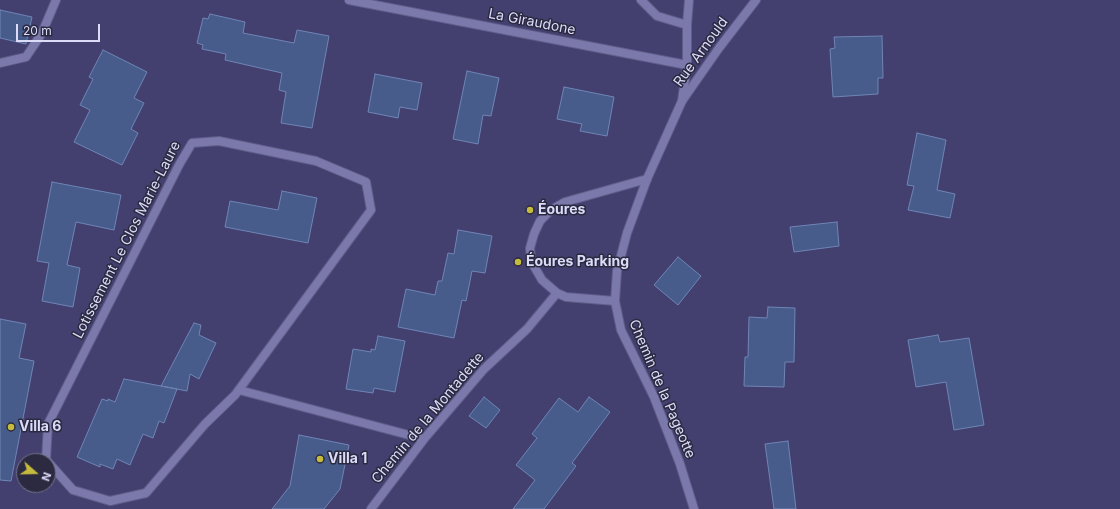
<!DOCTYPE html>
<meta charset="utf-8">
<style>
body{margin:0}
#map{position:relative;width:1120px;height:509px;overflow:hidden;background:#43406f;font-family:Inter,sans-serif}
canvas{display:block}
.north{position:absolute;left:16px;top:453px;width:40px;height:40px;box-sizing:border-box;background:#2b2a40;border:1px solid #72718a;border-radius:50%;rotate:110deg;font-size:11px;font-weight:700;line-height:16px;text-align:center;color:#dcdcf9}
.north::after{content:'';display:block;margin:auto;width:14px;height:18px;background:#c5bc3d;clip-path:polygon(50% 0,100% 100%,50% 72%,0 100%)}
.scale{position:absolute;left:16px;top:24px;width:84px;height:18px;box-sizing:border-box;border:2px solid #dcdcf9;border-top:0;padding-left:5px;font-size:12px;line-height:14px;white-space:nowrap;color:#dcdcf9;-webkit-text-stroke:3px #2b2a40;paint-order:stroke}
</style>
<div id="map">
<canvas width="1120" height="509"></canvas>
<div class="north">N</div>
<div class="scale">20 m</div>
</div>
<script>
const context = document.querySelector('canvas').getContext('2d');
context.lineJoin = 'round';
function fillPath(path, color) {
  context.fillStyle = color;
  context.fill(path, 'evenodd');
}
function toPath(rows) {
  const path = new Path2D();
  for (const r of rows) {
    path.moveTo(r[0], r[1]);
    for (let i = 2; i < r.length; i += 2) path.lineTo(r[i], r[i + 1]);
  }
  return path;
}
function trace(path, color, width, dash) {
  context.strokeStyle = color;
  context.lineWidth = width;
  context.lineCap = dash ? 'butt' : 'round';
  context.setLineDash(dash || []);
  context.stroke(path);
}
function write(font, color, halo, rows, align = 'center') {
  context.font = font + ' Inter,sans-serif';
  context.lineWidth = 3;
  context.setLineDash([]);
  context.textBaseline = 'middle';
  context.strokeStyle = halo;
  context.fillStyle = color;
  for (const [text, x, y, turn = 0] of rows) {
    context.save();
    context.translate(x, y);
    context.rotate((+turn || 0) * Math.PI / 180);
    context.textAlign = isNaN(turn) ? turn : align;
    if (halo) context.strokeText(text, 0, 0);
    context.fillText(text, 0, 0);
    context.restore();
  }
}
const building = toPath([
 [0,10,32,17,26,44,0,38,0,10],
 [210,14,245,22,243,33,294,43,297,30,329,36,312,128,281,123,286,92,279,90,282,73,225,60,226,54,202,49,203,45,197,43,203,18,208,19,210,14],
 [882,36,883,78,878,78,878,94,833,97,830,49,835,48,834,37,882,36],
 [103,50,147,72,134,98,144,103,131,129,138,133,122,165,74,142,90,110,80,105,93,79,89,77,103,50],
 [467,71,499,78,491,116,483,115,478,144,453,139,467,71],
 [375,74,422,83,417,110,400,107,398,118,368,112,375,74],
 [564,87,614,97,607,136,580,131,582,124,557,119,564,87],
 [917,133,946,140,937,190,955,194,950,218,908,210,914,186,907,185,917,133],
 [52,182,121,195,114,230,76,222,67,265,80,268,73,307,42,301,49,263,37,261,52,182],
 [282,191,317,198,308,243,225,227,230,201,278,210,282,191],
 [837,222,839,246,794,252,790,227,837,222],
 [458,230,492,236,485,273,472,271,466,301,462,300,454,338,398,327,406,289,435,295,438,281,442,281,448,253,454,254,458,230],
 [678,257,701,276,678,305,654,285,678,257],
 [768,307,795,308,794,362,785,362,784,387,744,386,745,357,748,357,749,317,767,318,768,307],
 [0,319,26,324,19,358,34,361,11,481,0,480,0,319],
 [194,323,201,325,199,335,216,343,199,379,190,374,187,391,161,386,194,323],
 [938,335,940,342,969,338,984,425,954,430,946,382,916,387,908,340,938,335],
 [378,336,405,341,395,392,374,388,373,393,346,389,353,349,371,352,371,349,375,350,378,336],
 [124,379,177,389,164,423,159,421,153,438,143,434,130,465,117,459,113,469,100,464,100,467,77,457,102,399,108,401,108,399,115,402,124,379],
 [484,397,500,410,486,428,469,416,484,397],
 [589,397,610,412,572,463,576,466,544,509,513,509,535,480,516,465,537,438,532,434,559,398,578,412,589,397],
 [299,435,349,445,340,489,324,509,272,509,290,486,299,435],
 [788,441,796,509,774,509,765,444,788,441]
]);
fillPath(building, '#485c8b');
trace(building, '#6f85b6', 1);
const minor = toPath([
 [349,0,687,65],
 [641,0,657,16,687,25],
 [0,63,26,57,42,33,56,0],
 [682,101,719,48,756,0],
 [615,301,566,297,557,293,542,280,531,261,530,248,534,234,540,221,551,210,565,202,647,179],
 [239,390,424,439],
 [47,461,46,460,48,424,179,165,192,143,219,141,316,161,366,182,371,210,235,395,205,424,146,493,110,501,73,490,48,462],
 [371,509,424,439,484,369,527,329,557,293]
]);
const tertiary = toPath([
 [689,0,687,25,687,65,682,101,647,179,627,233,617,271,615,301,621,330,654,397,680,464,694,509]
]);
trace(minor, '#5f5c88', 10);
trace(tertiary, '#5f5c88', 10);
trace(minor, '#7b79ab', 8);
trace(tertiary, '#7b79ab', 8);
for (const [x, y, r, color] of [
 [530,210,4,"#c5bc3d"],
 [518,262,4,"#c5bc3d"],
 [11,427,4,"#c5bc3d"],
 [320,459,4,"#c5bc3d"]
]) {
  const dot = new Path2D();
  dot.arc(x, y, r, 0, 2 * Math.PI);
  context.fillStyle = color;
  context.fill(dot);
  trace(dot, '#2b2a40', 1.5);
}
write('14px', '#dcdcf9', '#2b2a40', [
 ["La Giraudone",532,22,11],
 ["Rue Arnould",701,52,-54],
 ["Lotissement Le Clos Marie-Laure",127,240,-63],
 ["Chemin de la Pageotte",662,389,67],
 ["Chemin de la Montadette",428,418,-50]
]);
write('bold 14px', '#dcdcf9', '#2b2a40', [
 ["Éoures",538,210],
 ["Éoures Parking",526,262],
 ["Villa 6",19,427],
 ["Villa 1",328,459]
], 'left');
</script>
